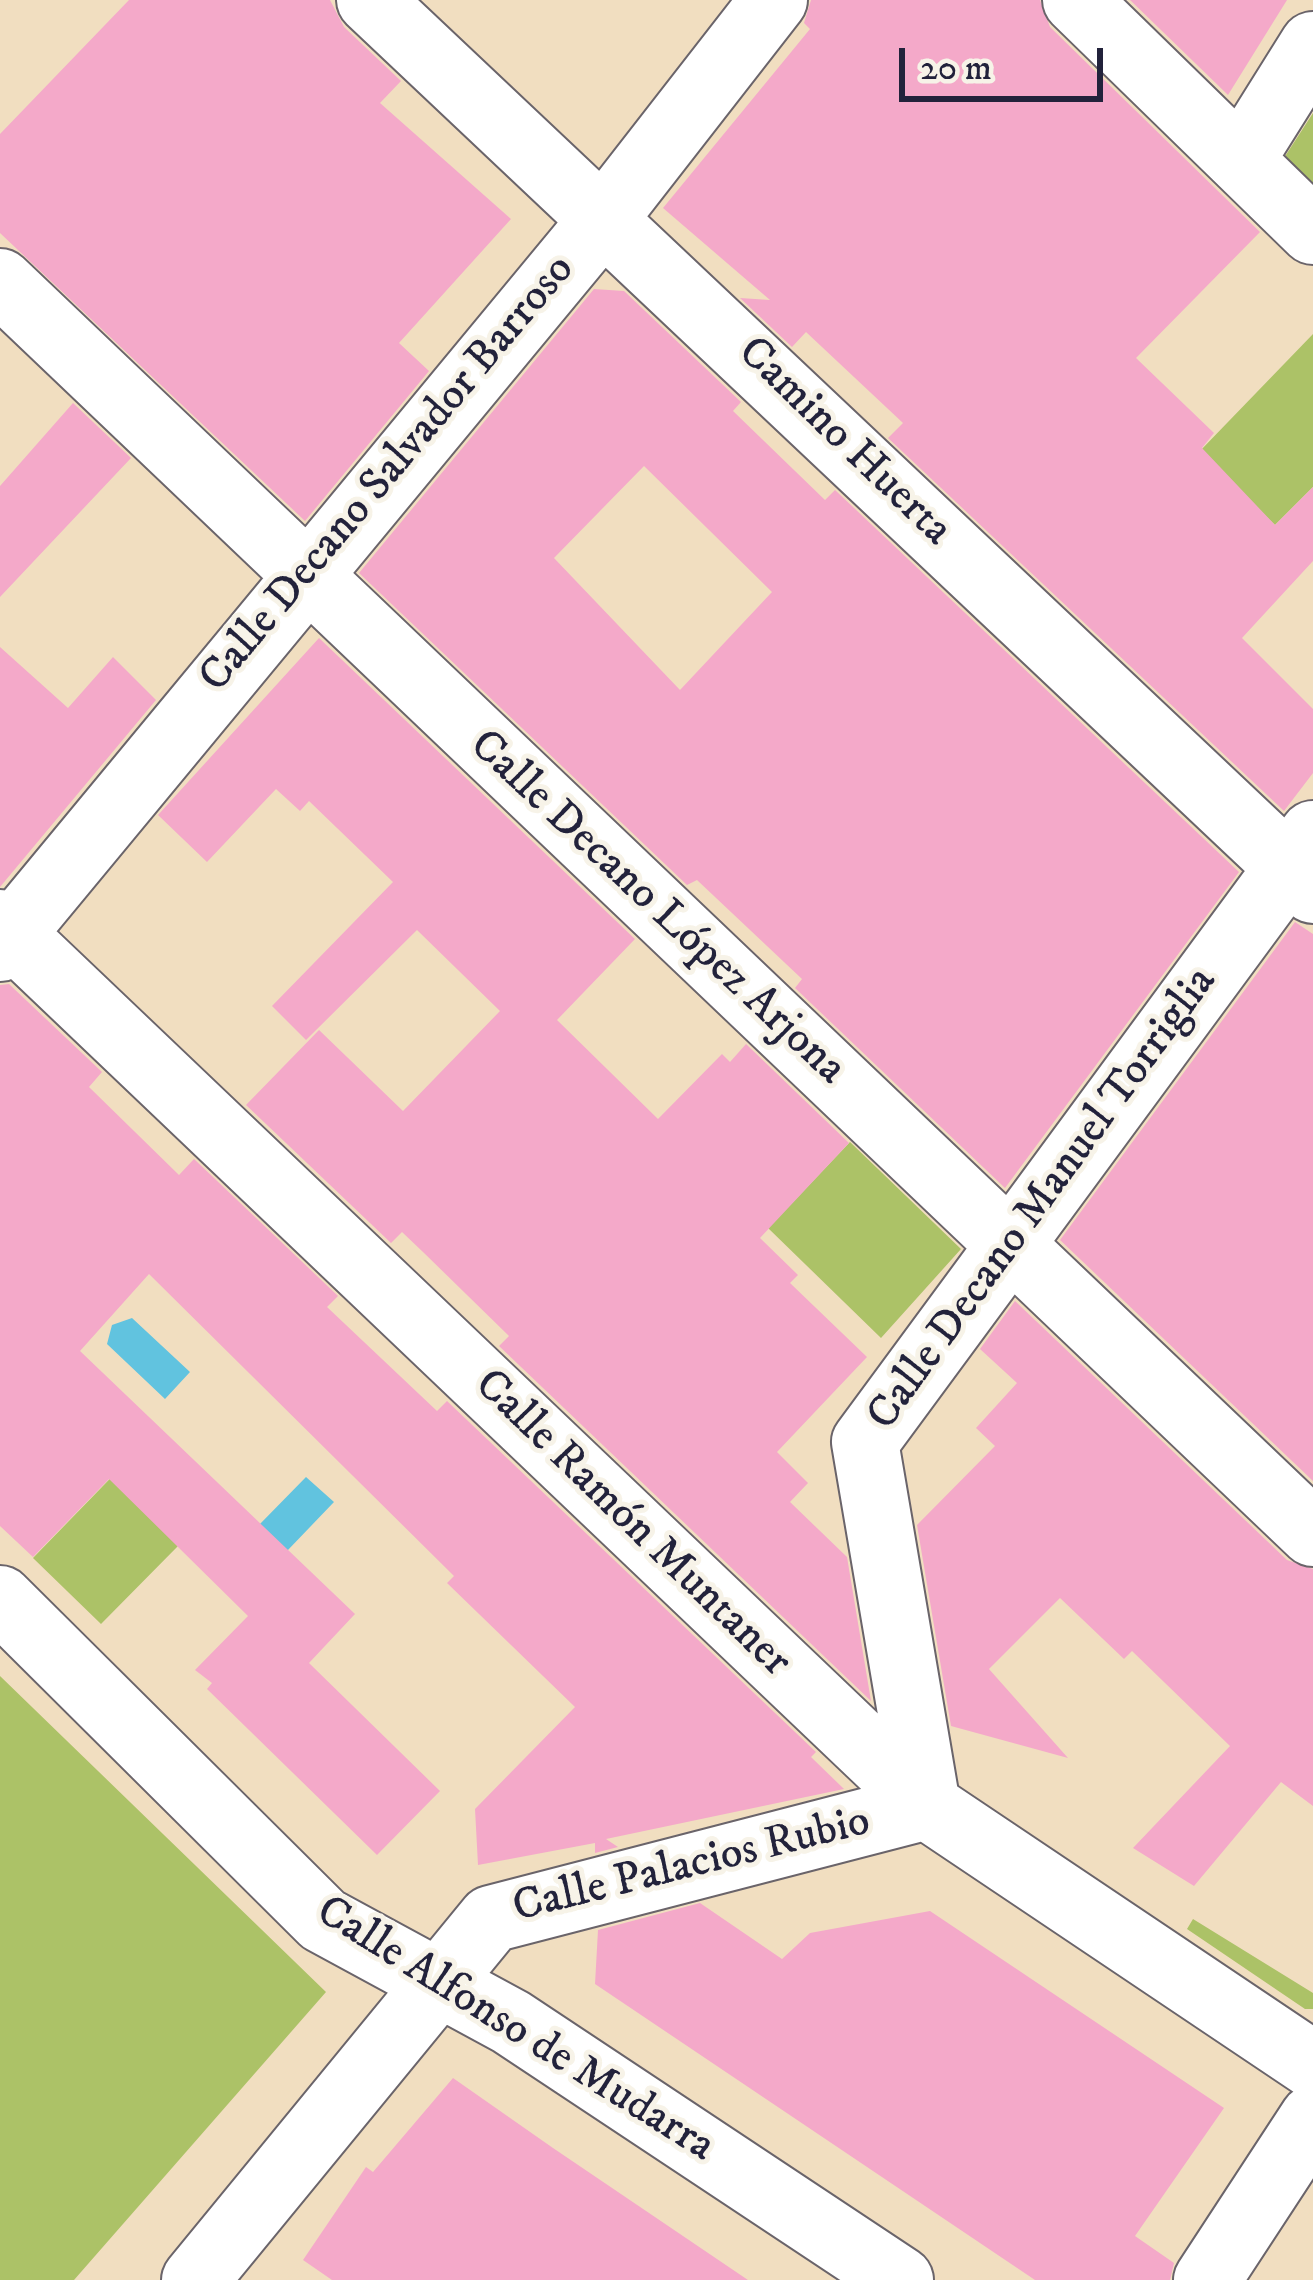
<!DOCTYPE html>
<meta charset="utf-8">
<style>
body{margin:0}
#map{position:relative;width:1313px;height:2280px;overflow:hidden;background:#f1dec0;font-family:"IM FELL DW Pica",serif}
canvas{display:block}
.scale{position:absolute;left:899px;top:48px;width:204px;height:54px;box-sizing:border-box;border:6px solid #22223b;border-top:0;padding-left:15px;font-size:36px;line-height:42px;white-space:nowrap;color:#22223b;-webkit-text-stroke:9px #f7f3e8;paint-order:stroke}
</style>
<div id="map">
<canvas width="1313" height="2280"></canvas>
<div class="scale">20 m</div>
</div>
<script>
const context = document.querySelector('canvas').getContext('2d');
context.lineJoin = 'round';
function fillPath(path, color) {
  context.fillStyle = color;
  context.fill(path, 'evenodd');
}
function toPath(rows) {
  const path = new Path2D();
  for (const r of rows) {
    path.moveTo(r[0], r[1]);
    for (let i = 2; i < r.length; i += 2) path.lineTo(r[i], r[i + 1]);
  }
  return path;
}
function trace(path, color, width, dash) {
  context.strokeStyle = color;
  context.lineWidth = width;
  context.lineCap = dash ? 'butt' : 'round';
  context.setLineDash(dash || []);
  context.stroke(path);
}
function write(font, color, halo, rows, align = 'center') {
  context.font = font + ' "IM FELL DW Pica",serif';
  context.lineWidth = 10;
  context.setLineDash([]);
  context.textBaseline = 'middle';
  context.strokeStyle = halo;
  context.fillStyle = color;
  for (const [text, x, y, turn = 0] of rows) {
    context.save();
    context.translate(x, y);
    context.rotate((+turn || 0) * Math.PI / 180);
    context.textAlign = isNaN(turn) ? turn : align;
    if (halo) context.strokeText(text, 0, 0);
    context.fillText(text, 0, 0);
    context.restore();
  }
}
fillPath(toPath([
 [1313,113,1313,191,1282,161],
 [1313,334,1313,487,1275,525,1199,452],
 [850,1142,961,1249,881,1338,768,1228],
 [135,1453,178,1546,101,1624,33,1558],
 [0,1676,326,1992,74,2280,0,2280],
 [1193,1919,1313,1993,1313,2009,1305,2009,1187,1929]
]), '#acc267');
fillPath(toPath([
 [132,1318,190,1372,165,1399,107,1344,112,1325],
 [306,1477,334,1502,287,1551,259,1525]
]), '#61c3df');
fillPath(toPath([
 [129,0,330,0,344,27,401,81,380,103,511,219,399,343,429,371,305,521,0,233,0,134],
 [811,0,1040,0,1050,27,1260,232,1136,358,1214,433,1202,448,1275,525,1313,487,1313,561,1242,638,1313,709,1313,773,1284,811,888,438,903,423,806,332,792,347,740,298,770,300,663,208,810,29,804,23],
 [1130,0,1287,0,1228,95],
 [594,289,624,291,741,402,733,411,825,500,835,490,1239,872,1005,1188,795,988,802,979,697,880,687,885,359,573],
 [644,466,772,592,680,690,554,558],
 [73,403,131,458,0,597,0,486],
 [319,638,635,939,557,1020,658,1119,722,1054,730,1062,746,1044,849,1143,760,1238,798,1275,790,1283,867,1357,777,1452,808,1483,790,1502,847,1557,871,1701,499,1346,509,1336,423,1252,402,1232,391,1243,246,1105,319,1030,403,1111,500,1011,417,930,306,1040,272,1006,393,882,309,801,300,811,276,789,207,862,158,815],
 [0,647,68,708,113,657,156,700,0,887],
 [1295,922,1313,934,1313,1481,1060,1240],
 [9,984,102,1072,89,1087,179,1175,194,1159,338,1296,327,1307,437,1411,447,1401,816,1752,811,1757,844,1789,606,1839,618,1847,595,1853,595,1843,478,1865,475,1809,575,1707,447,1583,454,1576,149,1274,80,1351,355,1614,309,1663,440,1791,377,1855,207,1689,212,1683,195,1670,248,1616,109,1479,33,1557,0,1526,0,985],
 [1015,1301,1287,1560,1313,1569,1313,1806,1281,1782,1194,1886,1133,1848,1230,1746,1132,1651,1124,1659,1060,1598,989,1669,1068,1758,951,1726,917,1525,995,1446,976,1428,1017,1383,980,1349],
 [700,1903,782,1959,810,1933,930,1911,1224,2108,1135,2236,1174,2263,1170,2280,1035,2280,595,1984,598,1930],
 [453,2078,553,2148,748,2280,332,2280,303,2260,366,2167,373,2172]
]), '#f4a9c9');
const minor = toPath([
 [370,0,1313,890],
 [1076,0,1313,231],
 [1241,160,1313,45],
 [0,282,1313,1533],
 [0,923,927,1806,1313,2065],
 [0,948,605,217,774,0],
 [0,1599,323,1920,511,2022,900,2280],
 [927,1806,865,1442,1313,834],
 [195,2280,491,1919,927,1806],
 [1207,2280,1313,2118]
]);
trace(minor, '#6a646a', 70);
trace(minor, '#fff', 66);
write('45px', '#22223b', '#f7f3e8', [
 ["Camino Huerta",843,443,44],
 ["Calle Decano Salvador Barroso",389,475,-50],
 ["Calle Decano López Arjona",656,909,43],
 ["Calle Decano Manuel Torriglia",1044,1200,-54],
 ["Calle Ramón Muntaner",631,1525,44],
 ["Calle Palacios Rubio",692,1867,-14],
 ["Calle Alfonso de Mudarra",514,2031,32]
]);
</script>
